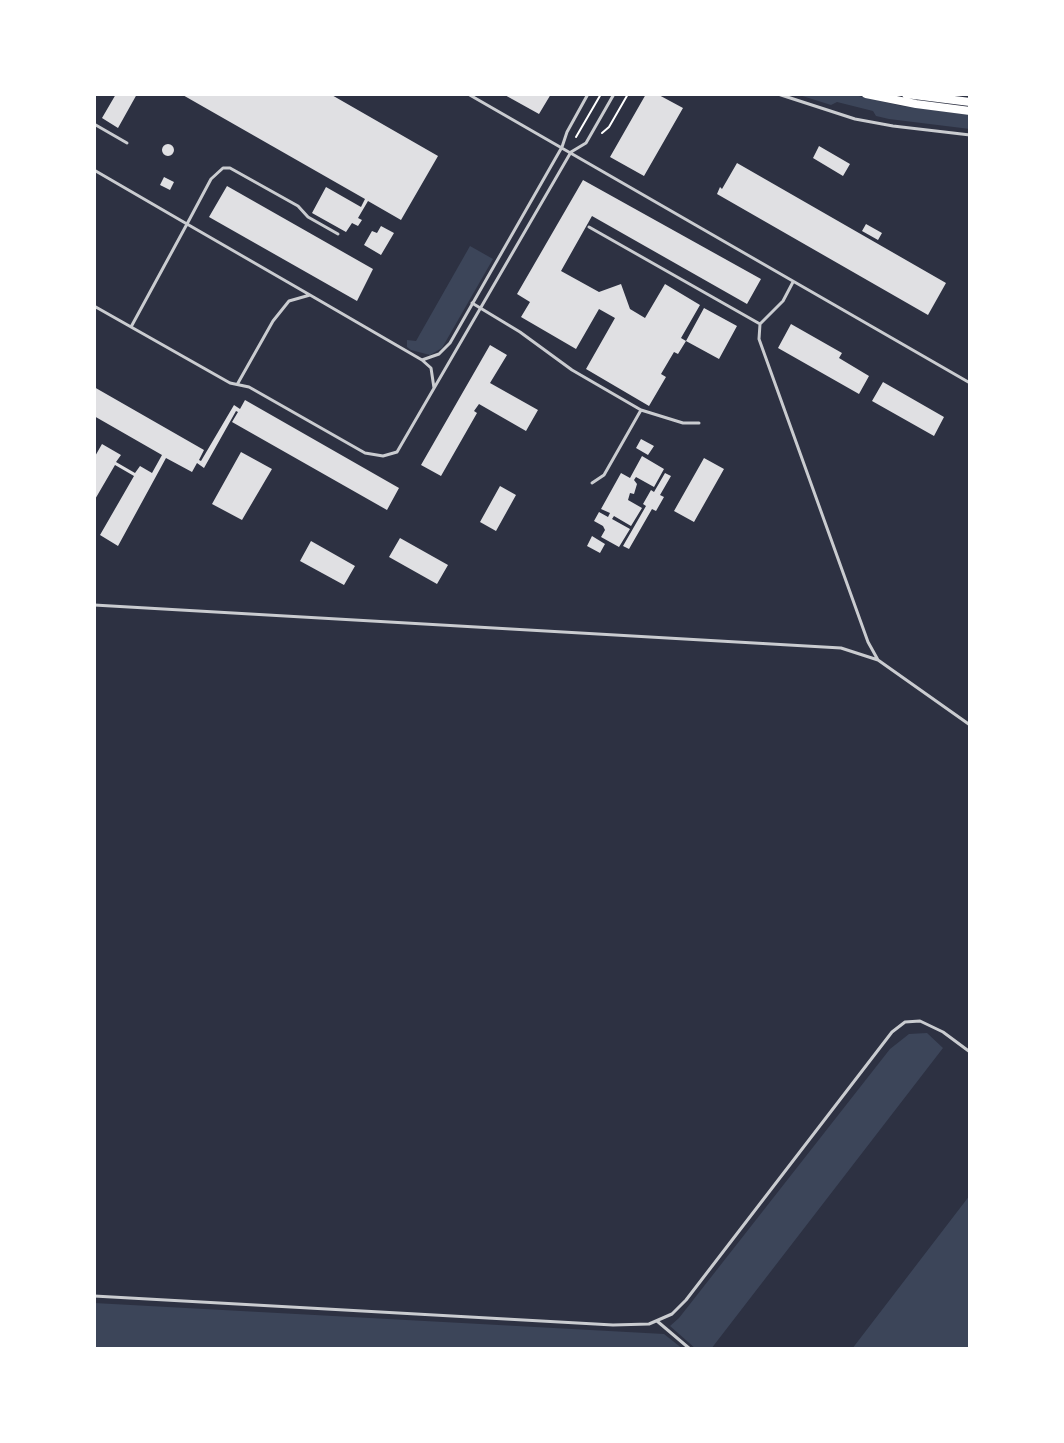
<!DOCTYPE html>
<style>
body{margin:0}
#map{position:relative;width:1064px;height:1443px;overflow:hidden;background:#2d3142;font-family:Literata,serif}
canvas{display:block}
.frame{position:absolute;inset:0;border:96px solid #fff;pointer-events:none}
</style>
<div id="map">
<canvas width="1064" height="1443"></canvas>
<div class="frame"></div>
</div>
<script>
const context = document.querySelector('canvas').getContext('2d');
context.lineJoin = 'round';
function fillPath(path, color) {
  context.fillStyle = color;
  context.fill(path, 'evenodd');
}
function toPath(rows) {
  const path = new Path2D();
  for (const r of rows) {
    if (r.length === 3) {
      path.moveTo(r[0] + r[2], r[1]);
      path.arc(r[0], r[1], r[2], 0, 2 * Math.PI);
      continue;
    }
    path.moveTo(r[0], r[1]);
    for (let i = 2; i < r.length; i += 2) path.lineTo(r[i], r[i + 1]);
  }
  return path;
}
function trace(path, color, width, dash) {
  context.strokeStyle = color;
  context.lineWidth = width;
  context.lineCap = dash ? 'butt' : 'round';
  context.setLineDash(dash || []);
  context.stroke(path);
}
fillPath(toPath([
 [796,94,850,94,902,106,970,115,970,129,889,119,876,116,873,111,837,102,831,105],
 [470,246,493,259,442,348,430,355,411,350,407,347,407,340,416,341],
 [927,1033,943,1048,711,1349,696,1349,670,1326,679,1318,890,1049,909,1034],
 [970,1195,970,1349,852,1349],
 [94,1303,664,1334,683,1349,94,1349]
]), '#3c4559');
fillPath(toPath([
 [116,94,137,94,118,128,102,118],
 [181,94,330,94,438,156,401,220,368,201,358,218,362,220,358,226,352,223,346,232,312,213,326,187,361,207,365,199],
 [503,94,551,94,539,114],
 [646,94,657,94,683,108,644,176,610,157],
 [168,150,6],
 [819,146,850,164,843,176,813,158],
 [737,163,946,283,928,315,717,194,720,187,722,189],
 [164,177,174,182,170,190,160,185],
 [583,180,761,279,747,304,592,216,561,271,599,292,621,284,630,309,645,318,665,284,700,305,681,338,686,341,678,354,674,352,661,374,666,377,649,406,586,369,615,318,599,309,576,349,521,317,530,302,517,294],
 [227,186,373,269,357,301,209,217],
 [866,224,882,233,878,240,862,231],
 [381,226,394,233,381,255,364,245,372,231,377,233],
 [704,308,737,326,719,359,686,341],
 [791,324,842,353,839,358,869,376,859,394,778,348],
 [490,345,507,355,490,383,538,410,526,431,479,404,474,411,477,413,441,476,421,465],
 [883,382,944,417,934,436,872,401],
 [94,387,204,450,199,460,201,461,234,405,240,409,245,400,399,488,387,510,232,422,238,412,236,411,204,468,197,463,192,472,166,458,118,546,100,535,134,476,115,465,94,501,94,458,102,444,121,455,116,462,135,473,140,466,152,473,162,455,94,416],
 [641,439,654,446,648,455,636,448],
 [241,452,272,469,242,520,212,504],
 [642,456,664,469,654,487,636,477,634,480,637,484,634,494,630,493,628,500,642,508,631,526,614,516,612,519,630,529,619,547,601,537,605,530,603,526,594,521,599,512,608,517,610,513,601,509,621,473,630,478],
 [704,458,724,469,694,522,674,511],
 [665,473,671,476,660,495,664,497,656,511,652,509,629,549,623,546,646,506,643,504,651,490,654,492],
 [500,486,516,495,496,531,480,522],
 [592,536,605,544,600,553,587,546],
 [400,538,448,565,437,584,389,557],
 [311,541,355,566,344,585,300,561]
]), '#e0e0e3');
trace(toPath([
 [602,133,609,127,628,94],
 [576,137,601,94]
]), '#fff', 2);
trace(toPath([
 [468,94,970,383],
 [778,94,855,119,893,126,970,135],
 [94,124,127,143],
 [94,170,187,224,131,327],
 [589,227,760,324],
 [793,282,783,301,760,324,759,339,868,642,878,660],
 [310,295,187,224,211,179,223,168,230,168,298,206,308,217,338,234],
 [472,303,520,332,572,370,641,410,604,475,592,483],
 [94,306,230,383,249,387,365,453,383,456,397,452,571,152,586,143,614,94],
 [422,360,431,368,434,388],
 [238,383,273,321,289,301,310,295,422,360,439,354,450,343,562,147,567,132,588,94],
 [641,410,683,423,699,423],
 [94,605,841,648,878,660,970,725],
 [94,1296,613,1325,649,1324,672,1314,686,1300,892,1032,905,1022,920,1021,943,1032,970,1052],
 [657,1321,690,1349]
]), '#caccd0', 3);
trace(toPath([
 [866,94,916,104,970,111],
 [906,94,970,102]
]), '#fff', 8);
</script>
